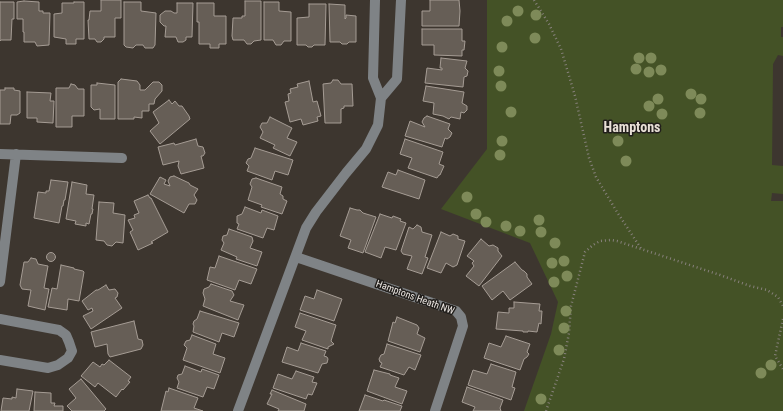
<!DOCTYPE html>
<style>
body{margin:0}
canvas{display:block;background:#3d362f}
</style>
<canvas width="783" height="411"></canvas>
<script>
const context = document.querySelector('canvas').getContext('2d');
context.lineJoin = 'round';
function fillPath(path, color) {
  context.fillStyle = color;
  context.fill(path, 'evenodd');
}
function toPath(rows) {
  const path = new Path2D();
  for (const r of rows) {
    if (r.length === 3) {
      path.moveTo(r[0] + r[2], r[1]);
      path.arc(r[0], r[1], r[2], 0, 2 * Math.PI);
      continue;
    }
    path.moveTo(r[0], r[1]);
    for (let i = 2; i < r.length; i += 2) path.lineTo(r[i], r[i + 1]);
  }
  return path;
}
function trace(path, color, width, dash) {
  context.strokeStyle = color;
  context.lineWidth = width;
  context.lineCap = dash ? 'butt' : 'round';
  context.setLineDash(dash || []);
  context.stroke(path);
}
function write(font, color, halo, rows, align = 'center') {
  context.font = font + ' "Roboto Condensed",sans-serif';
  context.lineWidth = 3;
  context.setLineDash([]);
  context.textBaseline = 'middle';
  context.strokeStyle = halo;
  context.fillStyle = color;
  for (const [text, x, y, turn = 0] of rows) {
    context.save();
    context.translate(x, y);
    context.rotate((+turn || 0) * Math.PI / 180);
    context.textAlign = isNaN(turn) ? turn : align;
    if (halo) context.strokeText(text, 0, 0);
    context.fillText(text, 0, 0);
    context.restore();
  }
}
fillPath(toPath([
 [487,0,783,0,783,27,781,27,781,37,783,37,783,56,778,55,773,64,772,165,783,166,783,194,772,193,771,201,783,201,783,411,524,411,551,334,558,302,530,243,441,209,487,149]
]), '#445226');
const building = toPath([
 [101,0,121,0,121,18,115,18,115,37,104,37,104,39,101,42,97,42,95,39,89,39,88,20,89,20,90,11,101,11,101,0],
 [430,0,459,0,460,11,459,26,422,26,422,11,430,11,430,0],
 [24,1,39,2,39,11,43,11,43,13,50,13,49,45,37,46,35,42,24,42,24,32,23,32,23,19,17,19,17,2,24,1],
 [245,1,261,1,261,40,254,41,251,44,247,44,244,40,233,40,232,36,233,18,242,18,242,16,245,16,245,1],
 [0,2,14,2,14,19,12,19,11,40,1,40,0,41,0,2],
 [74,2,84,2,84,39,76,39,76,44,66,44,66,39,54,37,54,14,62,13,62,3,74,3,74,2],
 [124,2,141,2,141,11,156,13,155,45,153,48,145,48,143,45,136,45,133,48,126,47,124,45,124,2],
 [264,2,279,2,279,11,291,12,291,41,284,41,281,45,276,45,273,40,264,40,264,2],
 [177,3,193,3,192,37,186,37,186,40,183,42,178,42,176,37,165,37,166,26,164,26,160,22,160,15,165,11,171,11,174,13,177,13,177,3],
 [197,3,214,3,214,16,226,16,226,44,219,44,219,48,210,48,210,44,199,44,199,22,197,22,197,3],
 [309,4,326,4,325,45,314,45,312,47,308,47,306,45,297,45,297,18,309,17,309,4],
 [329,4,345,5,345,19,346,18,346,15,356,16,356,42,349,42,347,44,342,44,340,42,330,42,329,4],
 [422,29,462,29,462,41,465,41,464,50,462,50,462,56,434,55,434,45,422,45,422,29],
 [441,58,467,61,465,68,468,71,467,76,464,77,463,87,425,83,427,68,442,70,442,68,440,68,441,58],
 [121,79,137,81,140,85,140,90,145,90,153,82,159,82,162,85,162,91,155,99,154,104,149,104,149,111,142,111,142,118,134,117,134,119,118,119,118,82,121,79],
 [333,80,338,80,341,84,352,84,353,106,344,106,344,108,341,109,341,123,325,123,323,84,331,83,333,80],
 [309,81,313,102,317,101,321,116,317,117,318,121,303,125,301,119,290,122,285,102,289,101,288,94,291,93,290,89,298,87,297,84,309,81],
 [97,83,115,85,115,119,100,119,100,109,94,110,91,107,91,85,97,85,97,83],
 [71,84,75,85,78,89,84,89,84,116,72,116,72,127,56,127,56,88,69,88,71,84],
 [426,86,464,92,462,103,467,106,467,110,464,113,461,112,460,119,451,117,449,119,443,116,433,114,434,103,423,101,426,86],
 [5,88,14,88,14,90,20,91,20,113,17,115,11,115,10,124,0,124,0,90,5,90,5,88],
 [27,92,51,93,50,101,54,101,53,123,37,122,37,118,27,118,27,92],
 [169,100,172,104,175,101,179,106,182,106,189,116,190,119,160,144,150,131,159,123,153,112,169,100],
 [427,116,450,124,448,129,452,133,450,137,447,139,445,138,442,147,405,136,410,121,425,127,422,122,424,118,427,116],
 [270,117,292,128,287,138,297,142,290,156,273,148,275,145,260,138,263,132,260,127,262,123,267,123,270,117],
 [196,139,198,146,203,147,205,153,203,156,201,156,204,168,181,174,178,166,179,161,163,165,158,147,174,143,175,145,196,139],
 [405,139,443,152,439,164,444,166,440,175,439,175,437,178,408,168,412,158,400,154,405,139],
 [255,148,293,160,288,175,275,171,272,180,247,171,249,166,246,163,248,159,251,158,255,148],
 [398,170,425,180,419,199,382,187,388,172,396,175,398,170],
 [174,176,189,183,190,185,198,189,194,195,197,200,195,204,189,204,184,213,150,194,160,177,166,180,164,184,170,186,168,181,170,177,174,176],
 [256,178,282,187,280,194,283,196,283,199,287,201,282,214,261,207,262,205,248,200,252,187,250,184,252,179,256,178],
 [51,180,68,182,65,200,64,200,63,206,62,206,59,223,34,218,38,192,46,193,46,191,49,191,51,180],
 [72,182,87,185,86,194,94,195,92,209,93,209,92,214,91,214,89,224,86,223,86,226,75,224,76,221,66,219,72,182],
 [148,195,150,198,151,198,168,232,151,242,153,243,138,250,130,232,133,230,128,220,135,218,134,215,139,213,134,201,148,195],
 [99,202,114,203,113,213,125,215,123,243,116,242,112,246,107,245,104,241,96,240,99,202],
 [245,207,261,213,262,210,278,216,274,230,267,228,263,238,237,229,239,224,237,223,237,216,242,214,245,207],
 [350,208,357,210,360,210,363,213,376,217,363,253,348,248,351,240,340,236,350,208],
 [380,214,392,218,393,216,401,219,400,221,406,223,396,250,385,247,381,258,365,252,380,214],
 [417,225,421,227,422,232,432,235,425,257,428,258,422,274,407,269,412,256,403,254,401,251,409,227,413,229,417,225],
 [229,229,252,237,253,241,250,248,262,252,257,266,236,259,237,257,221,250,224,243,222,240,223,236,227,235,229,229],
 [441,232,450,236,453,234,458,236,458,239,465,241,457,265,453,267,446,263,441,273,427,268,441,232],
 [481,239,489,246,493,245,498,248,498,251,502,256,479,286,466,276,474,266,472,263,474,261,467,256,481,239],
 [51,257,4.5],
 [219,256,257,269,251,284,239,280,235,290,207,280,210,267,215,268,219,256],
 [31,258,36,259,38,264,48,266,44,288,49,289,45,310,28,306,31,290,22,289,20,285,24,262,28,262,31,258],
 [515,262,522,270,524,271,527,274,527,277,532,284,510,300,503,291,492,300,482,286,515,262],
 [61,265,74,268,74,269,83,271,84,272,79,301,68,299,67,310,48,307,52,288,57,289,61,265],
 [211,284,232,291,234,295,230,301,244,305,238,320,203,306,205,299,203,293,204,289,209,287,211,284],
 [106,285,109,290,115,289,118,293,117,297,115,298,122,308,91,329,83,316,93,311,92,308,88,310,82,301,96,290,98,290,106,285],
 [317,290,342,299,334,321,300,310,305,296,314,299,317,290],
 [514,302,540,304,539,311,542,311,541,324,539,323,537,332,528,331,528,332,523,332,523,331,496,329,498,312,509,313,509,308,514,308,514,302],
 [200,311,239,323,234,337,222,333,219,342,193,332,194,326,193,324,194,321,197,319,200,311],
 [300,313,336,325,331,341,334,344,328,347,328,349,302,340,306,331,295,327,300,313],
 [397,317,417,325,419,328,417,334,425,338,420,352,388,341,393,322,395,323,397,317],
 [134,321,138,339,142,340,143,345,141,349,110,357,108,354,107,344,95,347,91,332,134,321],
 [192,335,216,344,213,354,225,358,220,373,183,360,187,348,184,345,186,341,190,340,192,335],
 [506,336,530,344,527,352,529,354,527,357,524,359,520,370,484,358,489,343,501,347,506,336],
 [301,343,326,351,324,356,327,357,328,359,327,363,322,364,318,373,282,362,287,347,298,351,301,343],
 [387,344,421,355,415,370,409,367,404,375,380,367,382,363,380,362,379,359,381,355,384,354,387,344],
 [109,360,131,377,128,381,130,382,123,390,122,389,116,397,98,383,95,387,81,376,93,362,100,367,102,364,104,365,109,360],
 [491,364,516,372,512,387,515,388,511,400,468,385,473,370,487,374,491,364],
 [185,366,201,372,202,369,219,375,214,389,207,387,203,397,177,388,179,382,177,378,178,375,182,374,185,366],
 [374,370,390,374,390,375,399,378,395,387,407,391,402,404,367,391,374,370],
 [296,371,314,377,312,382,317,383,312,395,308,394,306,399,273,388,278,374,292,379,296,371],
 [81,379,106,409,104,411,72,411,67,406,76,398,69,389,81,379],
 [467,387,503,400,500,408,501,411,473,411,475,407,462,402,467,387],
 [169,388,198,398,194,408,203,411,161,411,166,391,168,392,169,388],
 [17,389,33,391,29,411,1,411,3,398,12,399,12,397,16,398,17,389],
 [272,390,306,404,304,411,278,411,279,409,267,404,272,394,270,394,272,390],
 [35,392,51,393,51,403,55,403,54,406,63,406,63,411,34,411,35,392],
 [365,395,383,401,384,400,402,406,400,411,359,411,365,395]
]);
fillPath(building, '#665e56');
trace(building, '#a59c94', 1);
trace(toPath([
 [534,0,549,24,561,49,575,96,589,158,596,177,617,212,642,250],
 [783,319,775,356,783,369],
 [546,411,564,359,569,333,571,306,585,252,593,245,600,241,611,240,617,241,720,275,750,286,767,290,778,297,783,306]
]), '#87817b', 2.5, [1, 3]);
trace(toPath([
 [381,98,397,79,401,0],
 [0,154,122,158],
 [296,257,456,311,461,317,463,326,435,411],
 [0,282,16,154],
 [0,319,59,330,66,335,69,342,72,351,68,358,58,365,48,368,0,360],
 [238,411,306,228,316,212,346,173,366,149,378,125,381,98,373,78,375,0]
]), '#7f8386', 10);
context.fillStyle = '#7e8a59';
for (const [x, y] of [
 [518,11],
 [536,15],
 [507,21],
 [535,38],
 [502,47],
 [639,58],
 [651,58],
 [636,69],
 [661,70],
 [499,71],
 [649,72],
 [501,86],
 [691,94],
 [658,99],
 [701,99],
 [649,106],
 [511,112],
 [700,113],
 [662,114],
 [502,141],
 [618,141],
 [500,155],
 [626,161],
 [467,197],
 [476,214],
 [539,220],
 [486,222],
 [506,226],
 [520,231],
 [541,232],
 [555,243],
 [564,261],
 [552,263],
 [567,276],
 [554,282],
 [566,311],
 [564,328],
 [559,350],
 [771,365],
 [761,373],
 [541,399]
]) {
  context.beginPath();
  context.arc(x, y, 5.5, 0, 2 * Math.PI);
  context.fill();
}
write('10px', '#eee9e5', '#211e1b', [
 ["Hamptons Heath NW",415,298,20]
]);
write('bold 14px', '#e9e0d7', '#211e1b', [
 ["Hamptons",632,128]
]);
</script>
